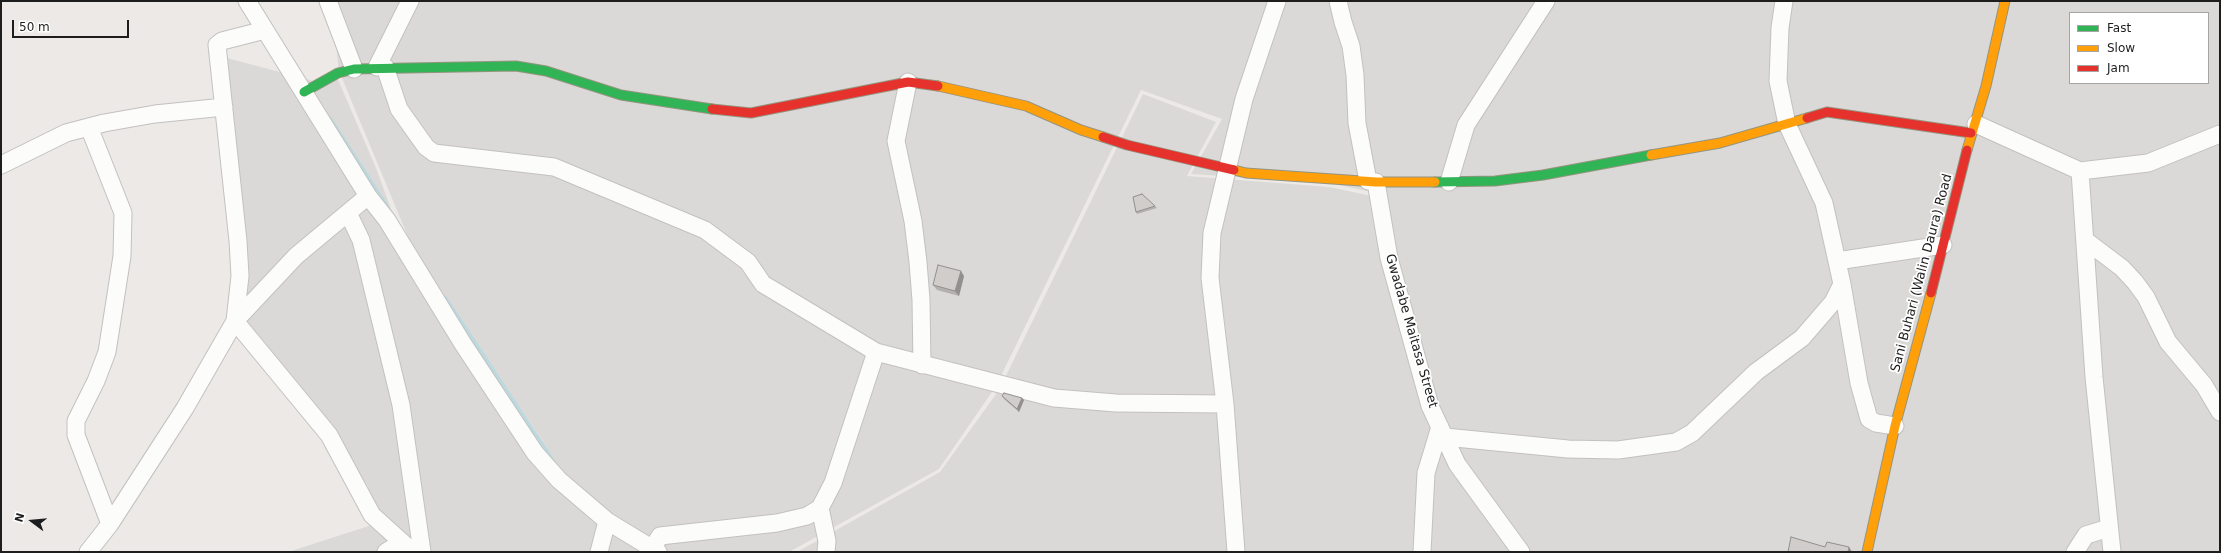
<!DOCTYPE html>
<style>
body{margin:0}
#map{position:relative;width:2221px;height:553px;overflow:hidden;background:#ece9e6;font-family:"DejaVu Sans",sans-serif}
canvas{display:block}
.frame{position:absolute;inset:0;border:2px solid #1d1d1d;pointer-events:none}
.legend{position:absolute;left:2069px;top:12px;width:140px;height:72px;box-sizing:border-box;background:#fff;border:1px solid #a5a5a5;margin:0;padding:5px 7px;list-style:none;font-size:12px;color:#1d1d1d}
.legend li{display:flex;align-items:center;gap:8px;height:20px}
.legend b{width:20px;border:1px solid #a5a5a5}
.north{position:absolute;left:12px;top:501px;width:40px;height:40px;-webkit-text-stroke:3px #fff;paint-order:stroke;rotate:286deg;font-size:11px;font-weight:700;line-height:16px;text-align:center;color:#1d1d1d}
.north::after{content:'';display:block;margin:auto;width:14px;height:18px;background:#1d1d1d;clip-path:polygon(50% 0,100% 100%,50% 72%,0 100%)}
.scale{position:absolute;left:12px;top:20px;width:117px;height:18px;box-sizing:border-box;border:2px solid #1d1d1d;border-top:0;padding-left:5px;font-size:12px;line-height:14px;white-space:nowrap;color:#1d1d1d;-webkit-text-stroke:3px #fff;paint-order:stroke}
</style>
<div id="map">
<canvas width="2221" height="553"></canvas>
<div class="frame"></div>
<ul class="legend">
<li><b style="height:5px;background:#30b455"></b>Fast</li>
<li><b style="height:5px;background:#ff9f0a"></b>Slow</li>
<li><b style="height:5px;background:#e5322d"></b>Jam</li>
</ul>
<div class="north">N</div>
<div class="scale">50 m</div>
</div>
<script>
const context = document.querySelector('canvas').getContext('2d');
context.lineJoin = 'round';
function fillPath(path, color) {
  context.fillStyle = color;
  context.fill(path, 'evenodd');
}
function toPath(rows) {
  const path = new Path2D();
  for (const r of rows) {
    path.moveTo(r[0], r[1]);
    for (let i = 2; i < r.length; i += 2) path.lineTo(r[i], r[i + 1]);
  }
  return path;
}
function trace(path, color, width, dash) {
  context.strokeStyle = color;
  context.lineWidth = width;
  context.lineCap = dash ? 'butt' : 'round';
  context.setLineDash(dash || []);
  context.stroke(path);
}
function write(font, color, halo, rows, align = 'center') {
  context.font = font + ' "DejaVu Sans",sans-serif';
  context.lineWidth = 3.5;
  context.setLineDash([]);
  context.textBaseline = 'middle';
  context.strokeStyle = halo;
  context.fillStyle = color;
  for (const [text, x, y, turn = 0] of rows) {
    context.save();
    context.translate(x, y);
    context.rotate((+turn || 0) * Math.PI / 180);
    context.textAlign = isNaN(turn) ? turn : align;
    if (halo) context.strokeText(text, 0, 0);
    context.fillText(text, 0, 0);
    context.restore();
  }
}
fillPath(toPath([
 [331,1,2220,1,2220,552,797,552,940,472,999,390,1143,94,1216,122,1187,176,1329,187,1377,197,1380,194,1330,183,1191,174,1222,119,1141,90,996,386,939,469,789,552,288,552,375,524,367,502,368,486,239,312,241,190,227,58,321,83,336,75,376,168,411,264,548,448,419,263,339,71],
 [2070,13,2208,13,2208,83,2070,83]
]), '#dbd9d8');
trace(toPath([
 [330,119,387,207],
 [445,298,554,463]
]), '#bbd9de', 4.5);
const street = toPath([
 [247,1,368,196,387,220,463,344,535,453,559,480,607,521,658,552],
 [328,1,354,69],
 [1338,1,1343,22,1351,46,1355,75,1357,123,1368,181],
 [1784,1,1780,28,1778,81,1787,124,1824,203,1842,284,1859,383,1869,419,1876,423,1895,426],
 [265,30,222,41,217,45,238,241,240,276,235,321,329,435,372,515,413,552],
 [377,67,410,1],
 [385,67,399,109,426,147,434,153,554,167,705,230,748,262,763,284,876,352,1054,398,1116,403,1225,404],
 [908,82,896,141,913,221,918,262,921,300,922,365],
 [1976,124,2080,171,2148,163,2220,134],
 [89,127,123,213,122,256,107,352,96,381,76,421,76,435,110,524],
 [1,165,66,133,104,123,155,114,224,107],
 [2080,171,2094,377,2112,552],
 [1376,182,1389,258,1430,406,1457,464,1521,552],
 [1449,182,1466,125,1546,1],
 [348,213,361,240,401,405,422,552],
 [2085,240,2122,268,2135,282,2146,297,2168,342,2204,385,2220,412],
 [1837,261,1943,245],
 [1445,437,1568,449,1618,450,1676,442,1692,433,1756,372,1802,338,1833,302,1842,284],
 [820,508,827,541,826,552],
 [652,549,660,536,777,523,807,516,820,508,833,483,876,352],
 [88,552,110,524,185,408,235,321,296,256,368,196],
 [386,552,402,542],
 [599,552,607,521],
 [1236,552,1225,404,1210,278,1212,233,1244,99,1277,1],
 [1422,552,1426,473,1440,427],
 [2075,552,2086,535,2109,528]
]);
const fast = toPath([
 [304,92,338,73,354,69,516,66,546,71,621,95,712,109],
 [1435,182,1495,181,1543,175,1651,155]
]);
const slow = toPath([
 [938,86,1026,106,1081,130,1103,137],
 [1967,150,1986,86,2005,1],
 [1651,155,1720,143,1807,118],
 [1234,170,1246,173,1376,182,1435,182],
 [1867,552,1895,426,1931,293]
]);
const jam = toPath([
 [712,109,751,113,908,82,938,86],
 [1807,118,1827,112,1971,133],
 [1103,137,1127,145,1234,170],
 [1931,293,1967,150]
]);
trace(street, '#c3c1c0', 19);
trace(fast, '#95947f', 11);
trace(slow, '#95947f', 11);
trace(jam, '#95947f', 11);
trace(street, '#fcfcfb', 17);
trace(fast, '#30b455', 9);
trace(slow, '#ff9f0a', 9);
trace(jam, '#e5322d', 9);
fillPath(toPath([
 [1155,206,1157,208,1137,214,1136,212],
 [964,276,959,296,937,290,933,285],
 [1002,396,1022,398,1024,400,1019,412,1004,399]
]), '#b3b0af');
fillPath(toPath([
 [961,271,964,276,959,296,955,291],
 [1022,398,1024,400,1019,412,1017,409],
 [1849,547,1852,552,1848,552]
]), '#92908e');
const building = toPath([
 [1142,194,1155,206,1136,212,1133,197,1142,194],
 [938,265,961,271,955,291,933,285,938,265],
 [1004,393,1022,398,1017,409,1002,396,1004,393],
 [1791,537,1825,547,1827,542,1849,547,1848,552,1788,552,1791,537]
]);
fillPath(building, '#d0cdcb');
trace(building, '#92908e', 1);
write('13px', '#1d1d1d', '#fff', [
 ["Sani Buhari (Walin Daura) Road",1922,273,-75],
 ["Gwadabe Maitasa Street",1411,331,74]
]);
</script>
